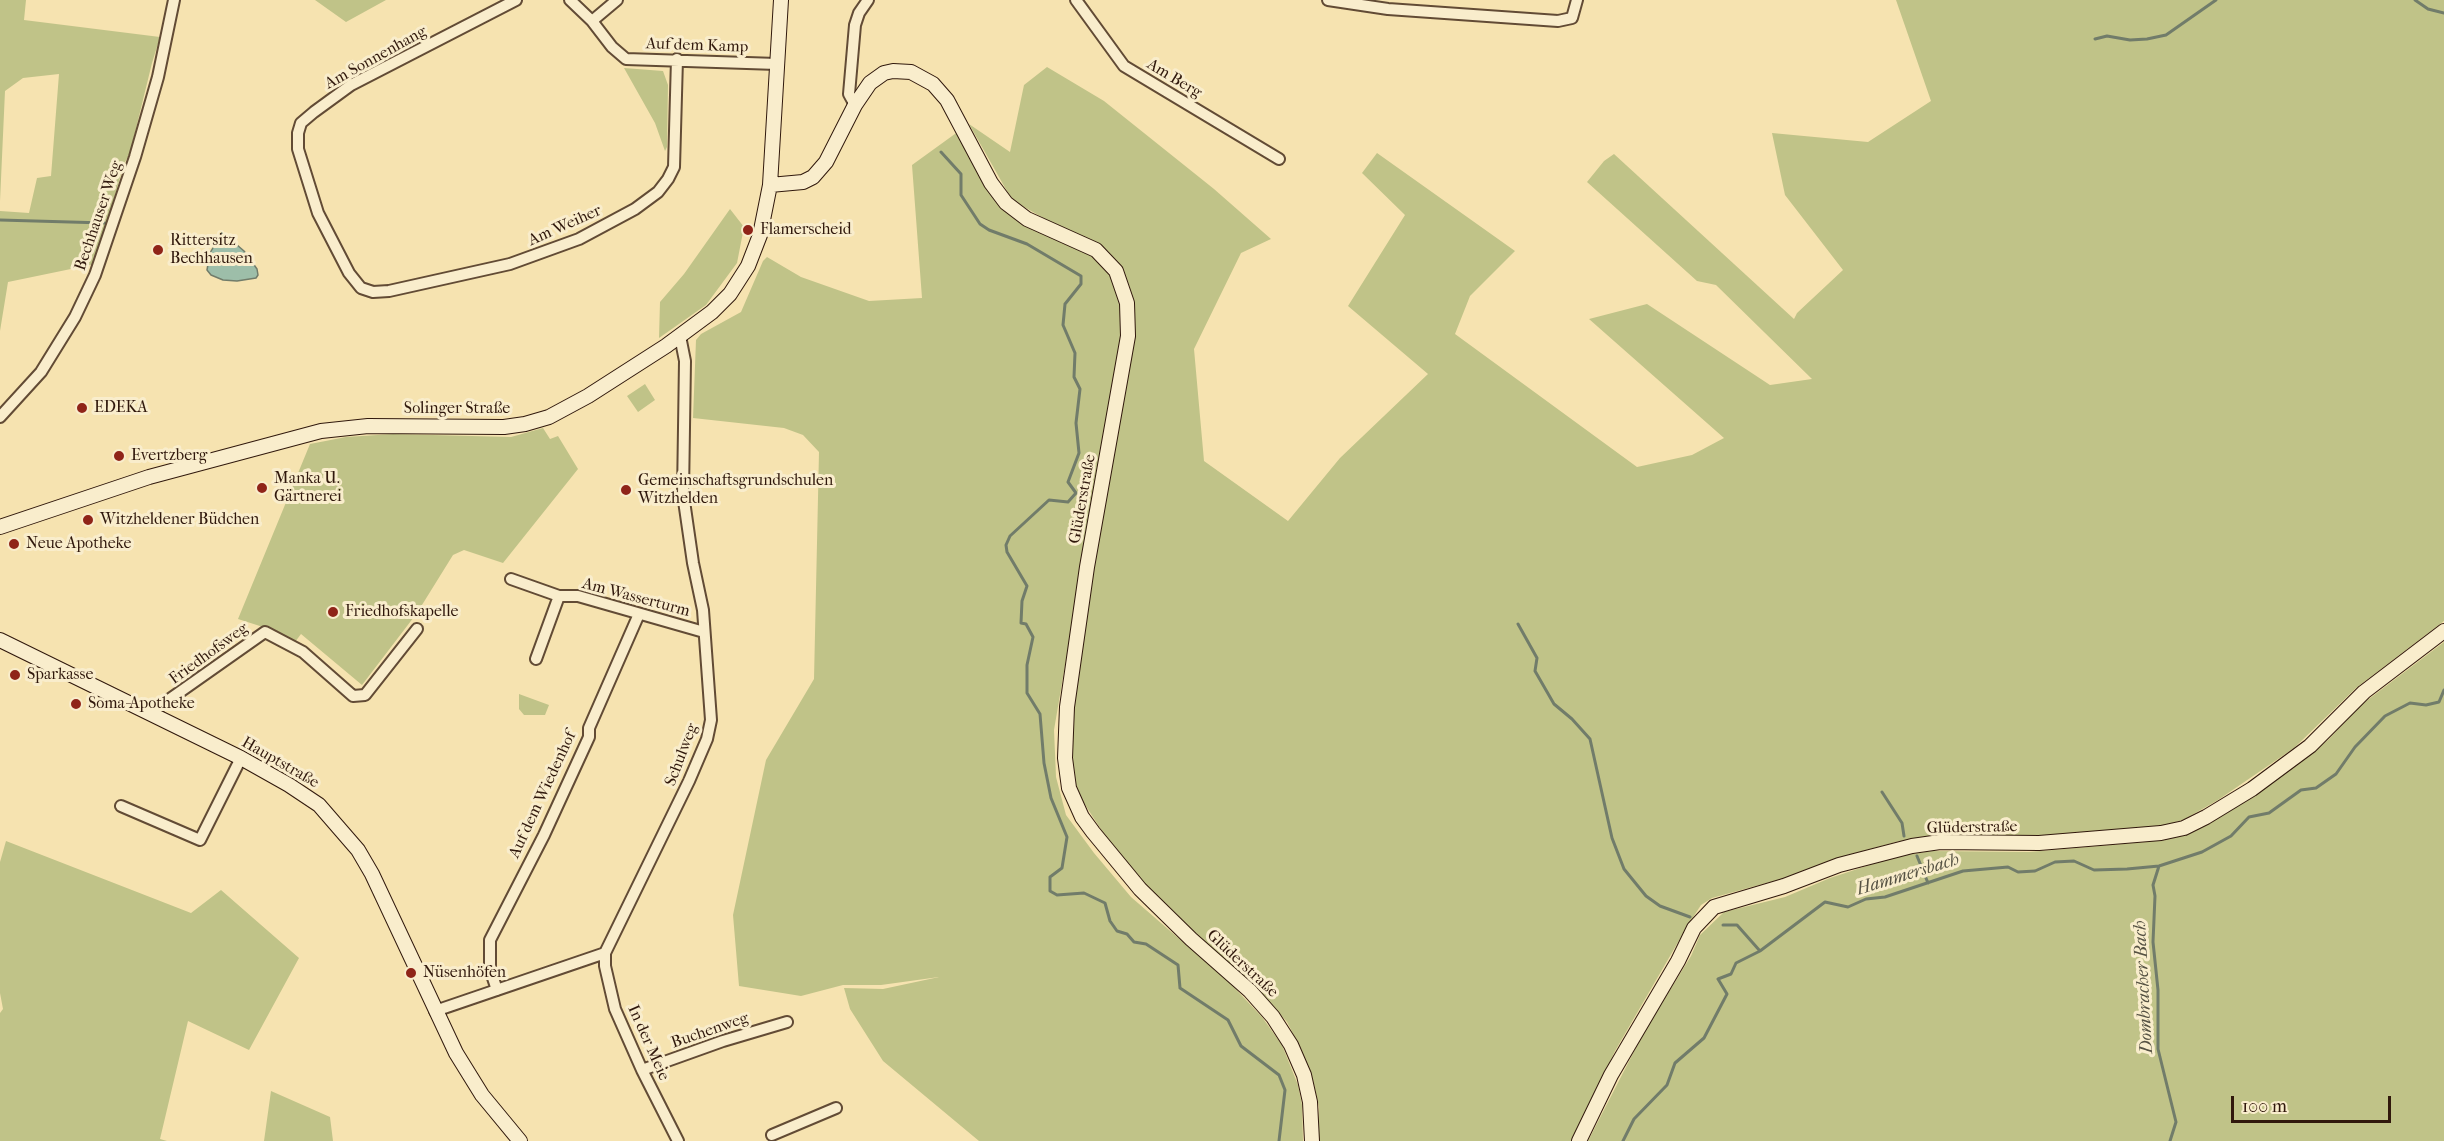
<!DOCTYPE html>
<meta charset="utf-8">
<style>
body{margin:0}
#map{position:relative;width:2444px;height:1141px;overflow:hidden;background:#f6e3b0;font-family:"IM FELL French Canon",serif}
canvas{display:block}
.scale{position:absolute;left:2231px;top:1096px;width:160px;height:27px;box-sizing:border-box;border:3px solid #30180c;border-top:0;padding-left:8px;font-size:18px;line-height:21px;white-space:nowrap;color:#30180c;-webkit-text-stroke:4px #f9edcc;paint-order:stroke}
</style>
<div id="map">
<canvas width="2444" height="1141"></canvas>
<div class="scale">100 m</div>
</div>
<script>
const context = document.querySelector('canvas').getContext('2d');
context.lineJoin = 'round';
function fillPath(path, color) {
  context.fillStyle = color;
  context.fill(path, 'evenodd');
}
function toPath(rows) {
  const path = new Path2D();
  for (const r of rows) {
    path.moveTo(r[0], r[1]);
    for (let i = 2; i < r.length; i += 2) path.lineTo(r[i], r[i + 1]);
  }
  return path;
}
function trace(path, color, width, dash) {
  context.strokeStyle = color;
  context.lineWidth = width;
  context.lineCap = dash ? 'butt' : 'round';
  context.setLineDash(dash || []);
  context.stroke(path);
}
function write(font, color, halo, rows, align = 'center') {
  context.font = font + ' "IM FELL French Canon",serif';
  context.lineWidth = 6;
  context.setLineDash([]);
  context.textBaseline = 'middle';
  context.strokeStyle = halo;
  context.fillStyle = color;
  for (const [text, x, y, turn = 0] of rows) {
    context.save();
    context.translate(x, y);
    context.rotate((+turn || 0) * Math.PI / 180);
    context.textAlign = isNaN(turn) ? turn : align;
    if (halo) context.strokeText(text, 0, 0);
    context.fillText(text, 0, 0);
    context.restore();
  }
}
fillPath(toPath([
 [0,0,26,0,24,20,160,37,152,63,130,153,124,164,95,264,8,282,0,331,0,211,29,213,37,178,51,176,59,74,23,78,5,91,0,201],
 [315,0,386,0,346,22],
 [1896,0,2444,0,2444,621,2356,688,2294,748,2218,800,2185,819,2167,825,2033,837,1926,836,1896,842,1848,855,1781,879,1712,898,1701,905,1688,925,1615,1051,1573,1141,1318,1141,1319,1107,1313,1080,1301,1049,1287,1022,1256,987,1182,922,1117,854,1078,794,1071,766,1072,723,1096,556,1134,324,1133,300,1129,285,1119,268,1059,227,1012,200,969,124,1010,152,1024,85,1047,67,1104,101,1214,189,1271,239,1241,253,1194,349,1204,461,1288,521,1340,458,1428,374,1348,306,1405,215,1362,173,1377,153,1515,251,1470,296,1455,334,1637,467,1692,455,1724,438,1589,319,1647,304,1770,385,1812,379,1716,285,1697,281,1587,182,1604,161,1614,154,1794,319,1797,313,1843,270,1785,195,1772,133,1868,142,1931,101],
 [624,68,663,71,668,85,667,147,665,151,655,123],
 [959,131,1024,224,1096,258,1108,270,1120,303,1121,333,1116,366,1054,730,1056,777,1066,815,1094,853,1131,897,1229,982,1262,1017,1282,1045,1298,1085,1302,1105,1303,1141,979,1141,883,1061,850,1009,844,988,883,989,939,977,881,985,843,985,801,996,739,986,733,915,766,760,814,679,819,452,803,435,784,428,693,418,696,340,701,334,741,312,763,261,767,257,801,277,869,301,922,298,912,165],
 [730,209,744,227,737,263,706,305,659,338,660,302,684,274],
 [645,384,655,400,638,412,627,396],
 [543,428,550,439,558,436,578,469,503,563,464,550,453,555,417,613,362,685,301,634,295,642,263,627,238,619,310,444,346,437,393,434,511,437],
 [2444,642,2444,1141,1588,1141,1644,1032,1691,956,1700,935,1724,912,1785,897,1830,878,1894,857,1932,851,2029,852,2146,842,2177,837,2201,828,2293,767,2328,740,2361,705],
 [519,694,549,705,545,715,524,715,519,709],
 [6,841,191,913,221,890,299,958,249,1050,188,1021,160,1139,167,1141,0,1141,0,1013,3,1009,0,993,0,862],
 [271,1091,330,1117,333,1141,264,1141]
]), '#c0c388');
const water = toPath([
 [222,232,244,251,257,269,258,275,256,278,237,281,223,280,211,275,207,270,210,253,222,232]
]);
fillPath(water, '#9dbea9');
trace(water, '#717c6a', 1.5);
trace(toPath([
 [2415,0,2428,9,2444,13],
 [2095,39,2107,36,2130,40,2147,39,2166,35,2216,0],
 [941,152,961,174,961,195,980,224,989,230,1027,244,1081,276,1081,284,1065,304,1063,325,1075,353,1074,377,1080,389,1076,423,1079,453,1068,482,1076,493,1068,502,1049,500,1010,536,1006,545,1007,552,1027,586,1022,601,1021,623,1026,624,1033,637,1027,665,1027,693,1040,714,1044,763,1051,798,1067,837,1062,868,1050,877,1050,891,1057,895,1084,893,1105,903,1110,921,1117,931,1127,934,1134,942,1146,944,1178,965,1180,988,1228,1020,1241,1046,1279,1075,1285,1090,1279,1141],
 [0,220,105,223],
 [1518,624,1537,658,1535,671,1554,704,1572,719,1590,739,1612,838,1624,869,1646,896,1660,906,1690,917],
 [1882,792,1902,823,1904,836],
 [1917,856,1928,883],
 [2159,866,2153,885,2155,896,2153,942,2158,990,2158,1049,2176,1122,2170,1141],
 [1723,925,1737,925,1760,951],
 [1623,1141,1634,1119,1667,1085,1675,1063,1704,1038,1727,994,1718,979,1731,974,1736,963,1760,951,1825,902,1848,907,1866,899,1885,897,1963,871,2008,867,2018,872,2035,871,2055,862,2074,861,2094,870,2127,869,2159,866,2202,852,2231,836,2249,817,2269,813,2301,790,2316,788,2336,774,2355,747,2385,716,2410,703,2426,705,2439,702,2444,690]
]), '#717c6a', 3);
const minor = toPath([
 [516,0,351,85,314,112,301,123,298,133,298,149,318,213,349,273,361,288,373,292,389,291,510,264,579,239,635,209,658,192,668,179,674,167,677,59],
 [570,0,592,21,612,47,626,59,777,64],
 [1076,0,1124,66,1279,159],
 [1328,0,1388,9,1558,21,1572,18,1577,0],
 [592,21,617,0],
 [855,105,849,94,855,25,859,13,868,0],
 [0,417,41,372,75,317,95,275,135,157,158,77,174,0],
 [511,579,559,596,578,596,704,632],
 [536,659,559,596],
 [150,713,265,632,303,652,353,696,365,695,417,629],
 [121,806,200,840,241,758],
 [605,953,605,966,615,1009,642,1070,678,1141],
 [497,990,490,969,490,940,544,835,589,737,589,728,639,614],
 [435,1011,605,953,689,781,707,739,711,720,703,610,693,563,683,494,685,361,680,336],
 [642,1070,723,1041,787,1022],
 [772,1135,836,1108]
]);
const secondary = toPath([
 [770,185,803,182,813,177,826,162,855,105,870,83,884,73,893,71,911,72,933,84,947,100,991,183,1006,203,1027,219,1096,250,1116,271,1127,303,1128,336,1087,567,1067,707,1065,758,1069,788,1082,817,1093,832,1140,889,1191,939,1250,991,1273,1017,1291,1045,1304,1075,1310,1102,1312,1141],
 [0,527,149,477,321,431,368,426,504,427,525,424,549,417,588,396,666,346,712,312,730,294,748,266,760,235,770,185,781,0],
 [0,640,241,758,289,785,319,805,358,850,372,874,456,1053,482,1095,520,1141],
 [1579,1141,1611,1075,1678,961,1694,928,1714,907,1784,886,1839,865,1912,846,1940,842,2039,843,2161,833,2184,828,2206,817,2252,789,2310,746,2364,692,2444,631]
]);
trace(minor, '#624b35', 14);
trace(secondary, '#30180c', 16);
trace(minor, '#f9edcc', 10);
trace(secondary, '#f9edcc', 14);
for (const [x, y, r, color] of [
 [748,230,6,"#8f2418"],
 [158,250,6,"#8f2418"],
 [82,408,6,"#8f2418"],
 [119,456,6,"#8f2418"],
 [262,488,6,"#8f2418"],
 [626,490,6,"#8f2418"],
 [88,520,6,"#8f2418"],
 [14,544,6,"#8f2418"],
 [333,612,6,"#8f2418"],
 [15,675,6,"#8f2418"],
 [76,704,6,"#8f2418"],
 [411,973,6,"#8f2418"]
]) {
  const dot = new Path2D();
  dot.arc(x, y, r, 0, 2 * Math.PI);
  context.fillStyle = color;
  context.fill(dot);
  trace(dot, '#f9edcc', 2);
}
write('16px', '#30180c', '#f9edcc', [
 ["Auf dem Kamp",697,46,2],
 ["Am Sonnenhang",376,58,-29],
 ["Am Berg",1174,79,31],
 ["Bechhauser Weg",99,216,-71],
 ["Am Weiher",565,226,-24],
 ["Solinger Straße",457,409],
 ["Glüderstraße",1083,499,-80],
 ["Am Wasserturm",636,598,15],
 ["Friedhofsweg",209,654,-36],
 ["Schulweg",682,755,-69],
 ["Hauptstraße",280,763,30],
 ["Auf dem Wiedenhof",543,795,-65],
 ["Glüderstraße",1972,828,-1],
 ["Glüderstraße",1242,964,43],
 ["Buchenweg",710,1031,-19],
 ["In der Meie",648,1043,66]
]);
write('16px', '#30180c', '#f9edcc', [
 ["Flamerscheid",760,230],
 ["Rittersitz",170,241],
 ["Bechhausen",170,259],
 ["EDEKA",94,408],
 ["Evertzberg",131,456],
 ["Manka U.",274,479],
 ["Gärtnerei",274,497],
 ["Gemeinschaftsgrundschulen",638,481],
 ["Witzhelden",638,499],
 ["Witzheldener Büdchen",100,520],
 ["Neue Apotheke",26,544],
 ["Friedhofskapelle",345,612],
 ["Sparkasse",27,675],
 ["Soma-Apotheke",88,704],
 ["Nüsenhöfen",423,973]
], 'left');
write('italic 18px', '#565243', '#f9edcc', [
 ["Hammersbach",1908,875,-17],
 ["Dombracher Bach",2144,987,-93]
]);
</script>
